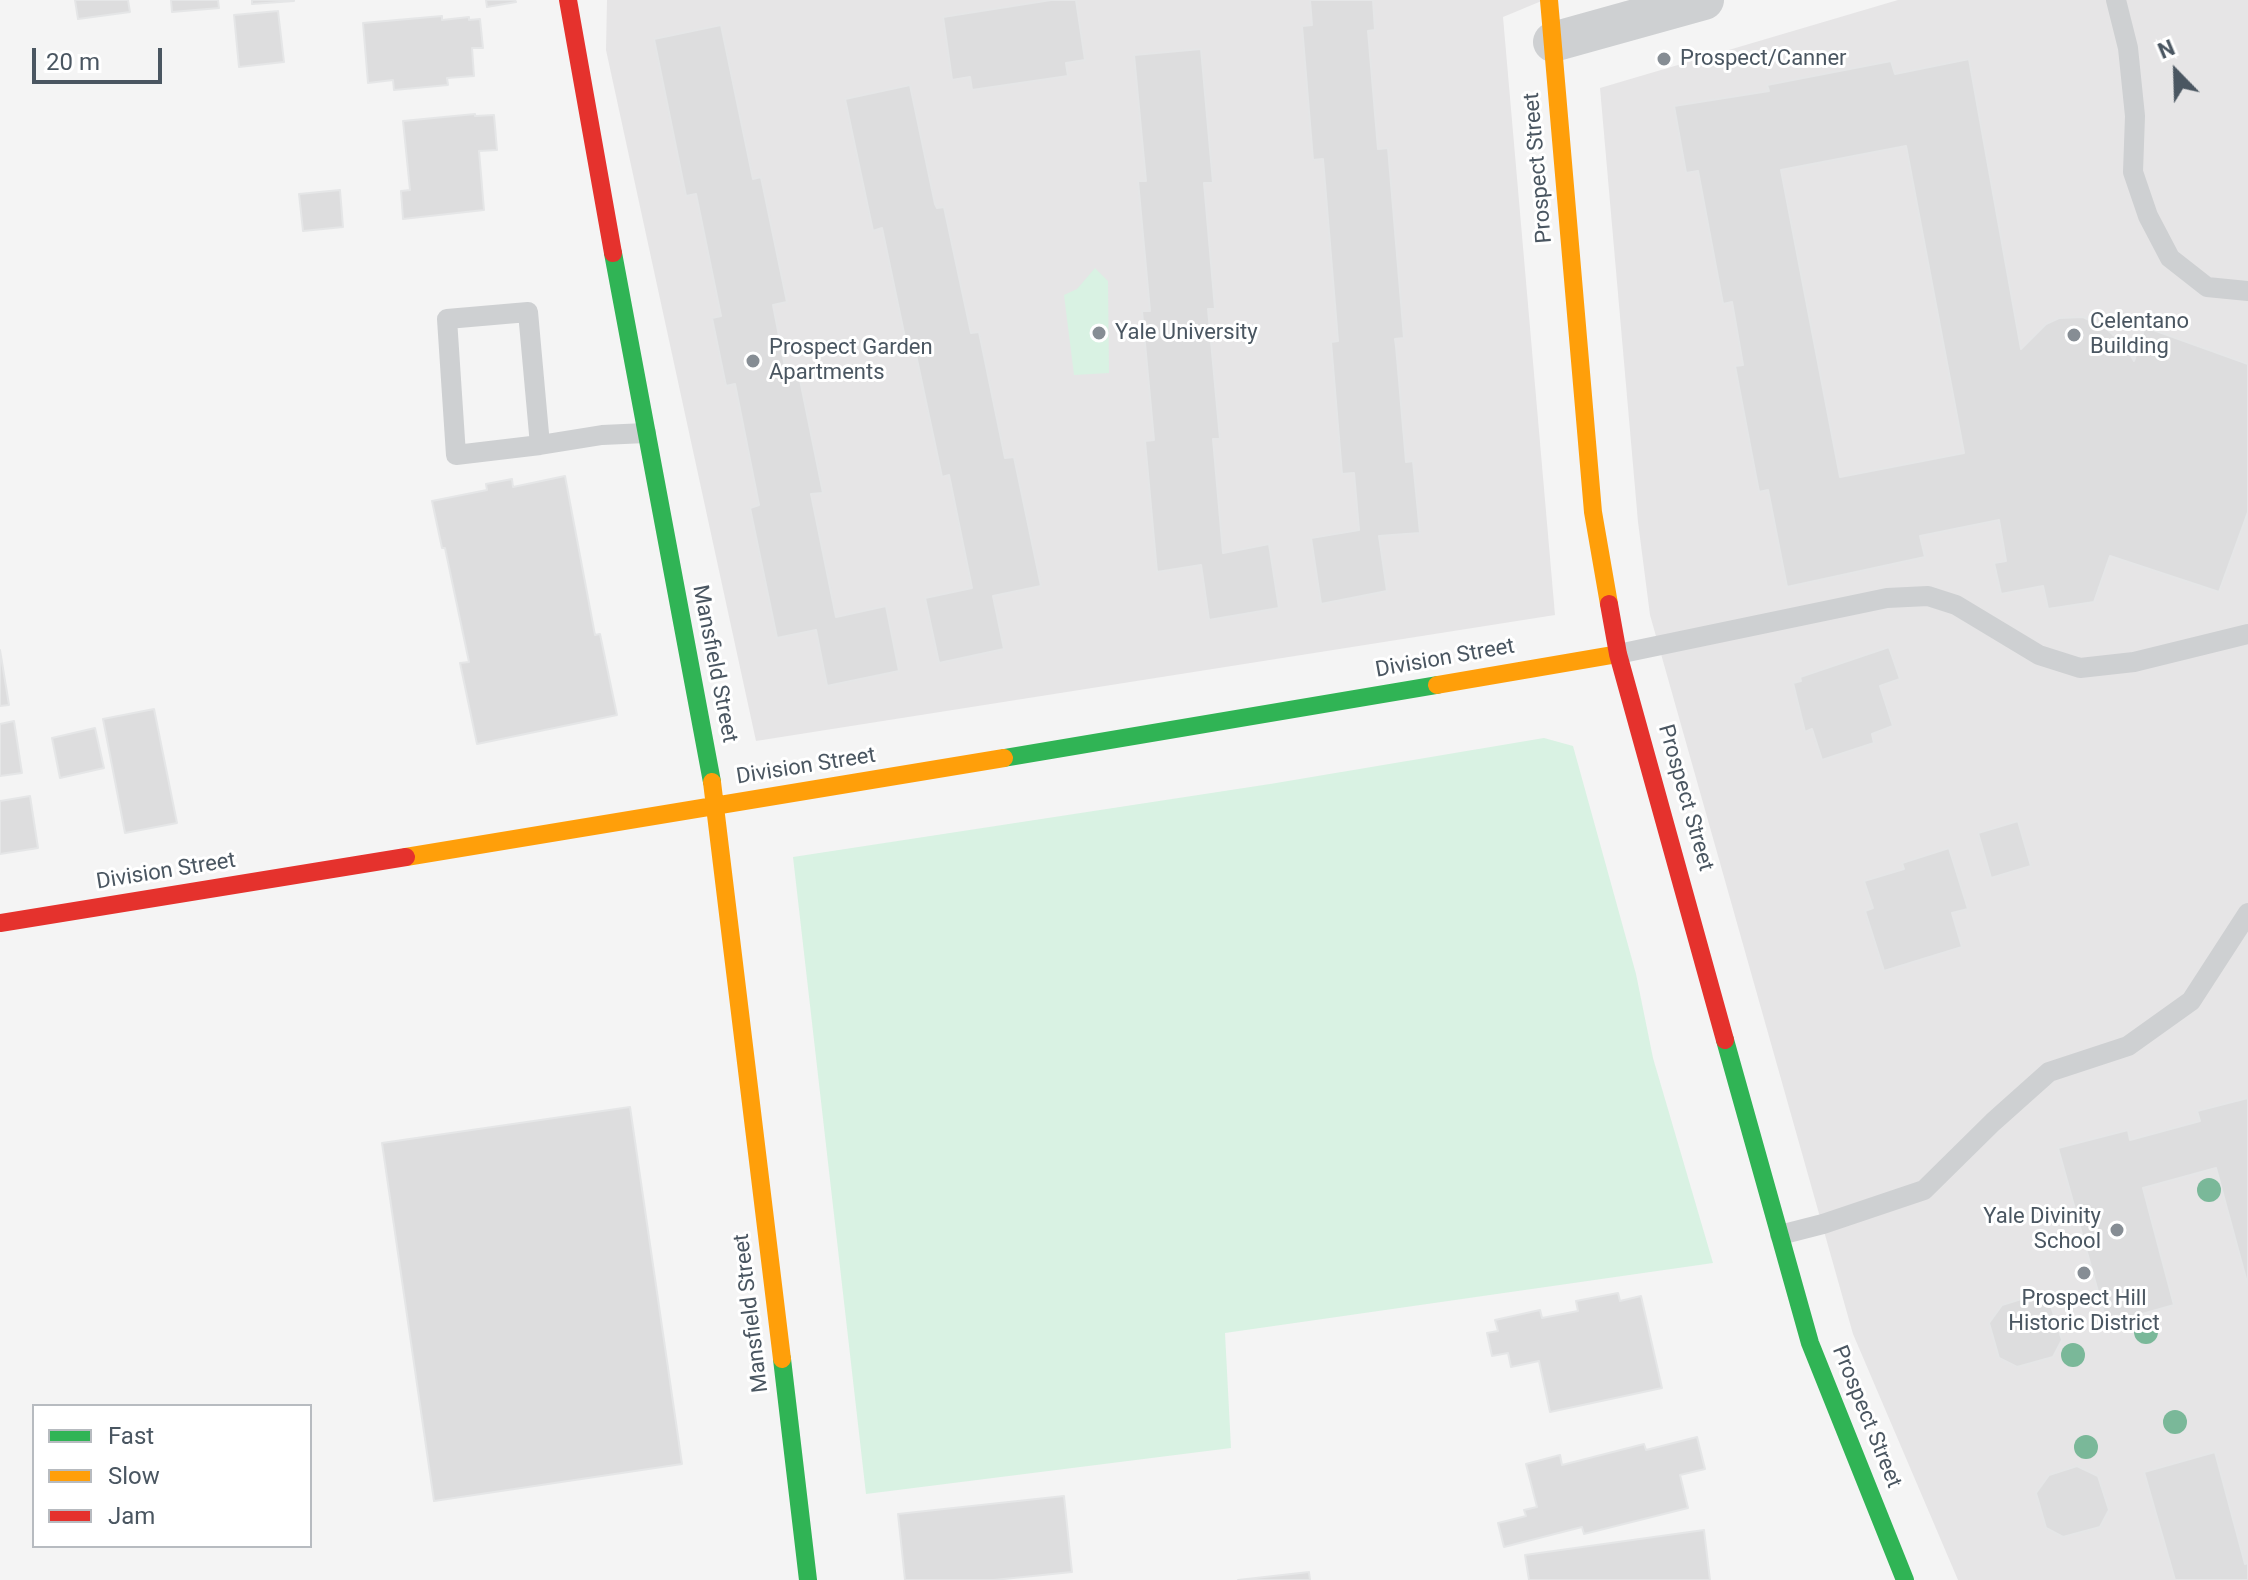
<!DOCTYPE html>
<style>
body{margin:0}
#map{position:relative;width:2248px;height:1580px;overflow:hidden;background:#f4f4f4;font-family:Roboto,sans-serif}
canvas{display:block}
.legend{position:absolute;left:32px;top:1404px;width:280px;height:144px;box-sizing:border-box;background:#fff;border:2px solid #b7bbc0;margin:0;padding:10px 14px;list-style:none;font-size:24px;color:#4a5661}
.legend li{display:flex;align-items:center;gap:16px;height:40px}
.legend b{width:40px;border:2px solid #b7bbc0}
.north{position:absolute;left:2136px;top:32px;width:80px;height:80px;-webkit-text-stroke:6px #fff;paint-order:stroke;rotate:337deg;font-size:22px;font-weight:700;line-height:32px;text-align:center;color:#4a5661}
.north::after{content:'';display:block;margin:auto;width:28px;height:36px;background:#4a5661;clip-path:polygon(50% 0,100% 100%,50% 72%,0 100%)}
.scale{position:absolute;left:32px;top:48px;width:130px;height:36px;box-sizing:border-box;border:4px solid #4a5661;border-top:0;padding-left:10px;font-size:24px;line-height:28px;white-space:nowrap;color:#4a5661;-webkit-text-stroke:6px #fff;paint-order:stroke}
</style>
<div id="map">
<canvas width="2248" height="1580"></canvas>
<ul class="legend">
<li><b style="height:10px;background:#30b455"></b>Fast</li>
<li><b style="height:10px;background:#ff9f0a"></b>Slow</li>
<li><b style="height:10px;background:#e5322d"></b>Jam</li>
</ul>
<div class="north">N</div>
<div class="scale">20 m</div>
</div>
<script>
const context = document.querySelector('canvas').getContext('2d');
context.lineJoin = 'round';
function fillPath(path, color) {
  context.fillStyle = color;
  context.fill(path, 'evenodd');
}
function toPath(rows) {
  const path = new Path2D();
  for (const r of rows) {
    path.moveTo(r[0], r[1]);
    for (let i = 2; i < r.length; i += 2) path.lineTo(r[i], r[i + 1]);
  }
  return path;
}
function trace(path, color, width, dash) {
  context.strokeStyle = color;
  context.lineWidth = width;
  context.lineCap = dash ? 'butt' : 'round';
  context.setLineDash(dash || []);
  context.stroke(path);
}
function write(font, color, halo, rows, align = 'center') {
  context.font = font + ' Roboto,sans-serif';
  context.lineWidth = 6;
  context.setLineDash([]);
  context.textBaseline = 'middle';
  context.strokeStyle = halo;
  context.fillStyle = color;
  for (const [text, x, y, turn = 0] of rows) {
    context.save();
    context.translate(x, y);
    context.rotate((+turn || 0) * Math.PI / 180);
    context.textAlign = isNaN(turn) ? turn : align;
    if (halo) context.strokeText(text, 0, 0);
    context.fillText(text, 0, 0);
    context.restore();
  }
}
fillPath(toPath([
 [607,0,1544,0,1503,17,1555,615,756,741,606,50],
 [1898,0,2248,0,2248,1580,1958,1580,1853,1334,1650,615,1638,522,1600,88]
]), '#e6e5e6');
fillPath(toPath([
 [1095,268,1108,281,1109,373,1074,375,1064,295,1077,289],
 [1544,738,1573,746,1636,974,1653,1058,1713,1263,1225,1333,1231,1448,866,1494,793,857,1270,784]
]), '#d9f2e3');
const building = toPath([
 [75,0,128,0,130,12,78,19,75,0],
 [171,0,218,0,219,8,172,12,171,0],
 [252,0,294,0,294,1,252,4,252,0],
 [486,0,515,0,516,2,487,7,486,0],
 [1051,0,1076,0,1085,60,1066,63,1068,76,972,90,970,77,952,80,943,17,1051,0],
 [1310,0,1373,0,1375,30,1368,31,1378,149,1388,148,1404,338,1395,339,1396,346,1406,462,1413,461,1420,533,1379,536,1387,591,1321,604,1311,538,1359,530,1354,473,1342,474,1331,342,1338,341,1323,159,1313,160,1302,26,1312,25,1310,0],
 [278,11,284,62,239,67,234,15,278,11],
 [442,16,442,20,469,17,469,20,480,19,483,48,472,48,474,76,447,78,448,85,394,90,393,80,368,83,363,23,442,16],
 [721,25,753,179,761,177,787,302,773,305,786,372,798,370,823,493,811,494,836,617,886,606,899,671,827,686,816,630,777,638,750,508,759,505,735,384,726,386,712,318,721,316,696,194,686,196,654,39,721,25],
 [1201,49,1213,183,1204,183,1215,309,1208,309,1220,439,1213,439,1223,553,1269,544,1279,608,1209,620,1201,565,1157,572,1145,441,1154,440,1142,311,1150,311,1138,181,1146,181,1134,55,1201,49],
 [1969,59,2021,349,2046,324,2059,318,2083,317,2106,328,2126,347,2134,361,2145,327,2248,364,2248,512,2219,592,2110,556,2094,602,2048,609,2043,586,2001,594,1994,563,2006,561,1999,520,1920,536,1925,557,1787,587,1768,490,1759,492,1735,366,1743,365,1732,302,1723,304,1698,171,1686,173,1674,106,1769,91,1767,85,1891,61,1895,74,1969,59],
 [1906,146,1964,453,1840,477,1781,170,1906,146],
 [910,85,935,204,937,208,944,207,971,333,979,332,1005,458,1014,457,1041,586,993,596,1004,649,939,663,925,598,972,588,949,475,942,477,915,350,908,352,882,228,873,231,845,99,910,85],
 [475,114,475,116,494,115,497,150,479,151,484,210,403,219,401,191,410,190,403,121,475,114],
 [340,190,343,227,303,231,299,194,340,190],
 [565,476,595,635,600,634,617,715,477,744,460,663,469,662,445,548,442,548,432,501,487,490,486,484,512,479,513,487,565,476],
 [1889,647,1900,679,1880,686,1893,726,1872,734,1874,743,1822,760,1812,729,1805,732,1793,683,1801,681,1800,677,1889,647],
 [0,650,9,705,0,706,0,650],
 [154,709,177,823,125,833,103,719,154,709],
 [14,721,22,773,0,776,0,724,14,721],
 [95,728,104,768,60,778,52,738,95,728],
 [30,796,38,848,0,854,0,801,30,796],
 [2018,821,2031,866,1991,878,1978,833,2018,821],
 [1949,848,1968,909,1952,913,1962,947,1884,971,1865,911,1873,908,1864,881,1904,869,1902,863,1949,848],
 [2248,1098,2248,1286,2216,1168,2143,1188,2174,1305,2107,1324,2058,1148,2128,1130,2130,1140,2200,1121,2197,1111,2248,1098],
 [630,1107,682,1464,434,1501,382,1143,630,1107],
 [1618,1293,1620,1301,1641,1296,1662,1388,1550,1412,1539,1361,1511,1367,1508,1353,1492,1356,1487,1333,1498,1331,1495,1320,1540,1310,1542,1318,1578,1311,1576,1301,1618,1293],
 [2031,1296,2051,1306,2062,1340,2053,1357,2017,1367,1999,1358,1989,1323,2002,1305,2031,1296],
 [1697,1437,1705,1469,1680,1475,1688,1508,1584,1534,1582,1527,1504,1547,1498,1523,1526,1516,1524,1510,1537,1507,1526,1464,1560,1455,1562,1465,1644,1444,1646,1450,1697,1437],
 [2215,1452,2245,1564,2248,1563,2248,1580,2175,1580,2144,1472,2215,1452],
 [2077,1466,2098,1476,2109,1510,2100,1527,2063,1537,2046,1528,2036,1493,2049,1475,2077,1466],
 [1064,1496,1072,1572,994,1580,905,1580,898,1514,1064,1496],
 [1704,1530,1710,1580,1529,1580,1525,1555,1704,1530],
 [1309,1572,1310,1580,1238,1580,1309,1572]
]);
fillPath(building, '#ddddde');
trace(building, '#e5e6e7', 2);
trace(toPath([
 [2116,0,2128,48,2135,116,2133,172,2148,216,2170,258,2207,287,2248,291],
 [540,445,528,312,447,319,456,455,540,445,602,435,646,433],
 [1618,654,1887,598,1928,596,1956,605,2039,655,2080,668,2134,662,2248,634],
 [1780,1235,1823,1224,1924,1190,1993,1122,2049,1072,2128,1046,2191,1001,2248,913]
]), '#ced0d2', 20);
trace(toPath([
 [1553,42,1704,0]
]), '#ced0d2', 40);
trace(toPath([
 [613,253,712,782],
 [1004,758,1437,685],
 [1725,1040,1810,1343,1905,1580],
 [782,1359,808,1580]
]), '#30b455', 18);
trace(toPath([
 [1549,0,1593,512,1609,604],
 [1437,685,1618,654],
 [712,782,782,1359],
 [406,857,1004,758]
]), '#ff9f0a', 18);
trace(toPath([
 [568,0,613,253],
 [1609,604,1618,654,1725,1040],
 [0,923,406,857]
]), '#e5322d', 18);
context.fillStyle = '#7ab899';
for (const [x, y] of [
 [2209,1190],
 [2146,1332],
 [2073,1355],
 [2175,1422],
 [2086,1447]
]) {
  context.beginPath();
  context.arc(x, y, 12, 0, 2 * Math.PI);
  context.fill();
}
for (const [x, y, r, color] of [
 [1664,59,8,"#868d94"],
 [1099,333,8,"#868d94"],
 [2074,335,8,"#868d94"],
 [753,361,8,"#868d94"],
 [2117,1230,8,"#868d94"],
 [2084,1273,8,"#868d94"]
]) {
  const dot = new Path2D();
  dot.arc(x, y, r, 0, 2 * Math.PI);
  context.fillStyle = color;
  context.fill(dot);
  trace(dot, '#fff', 3);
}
write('22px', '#4a5661', '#fff', [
 ["Prospect/Canner",1680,59],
 ["Celentano",2090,322],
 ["Building",2090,347],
 ["Yale University",1115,333],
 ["Prospect Garden",769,348],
 ["Apartments",769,373],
 ["Yale Divinity",2101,1217,"right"],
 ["School",2101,1242,"right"],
 ["Prospect Hill",2084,1299,"center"],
 ["Historic District",2084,1324,"center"]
], 'left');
write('22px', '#4a5661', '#fff', [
 ["Prospect Street",1539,168,-95],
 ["Division Street",1445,659,-10],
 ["Mansfield Street",714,664,79],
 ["Division Street",806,767,-9],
 ["Prospect Street",1685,798,74],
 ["Division Street",166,872,-9],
 ["Mansfield Street",752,1313,-97],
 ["Prospect Street",1866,1417,68]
]);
</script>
